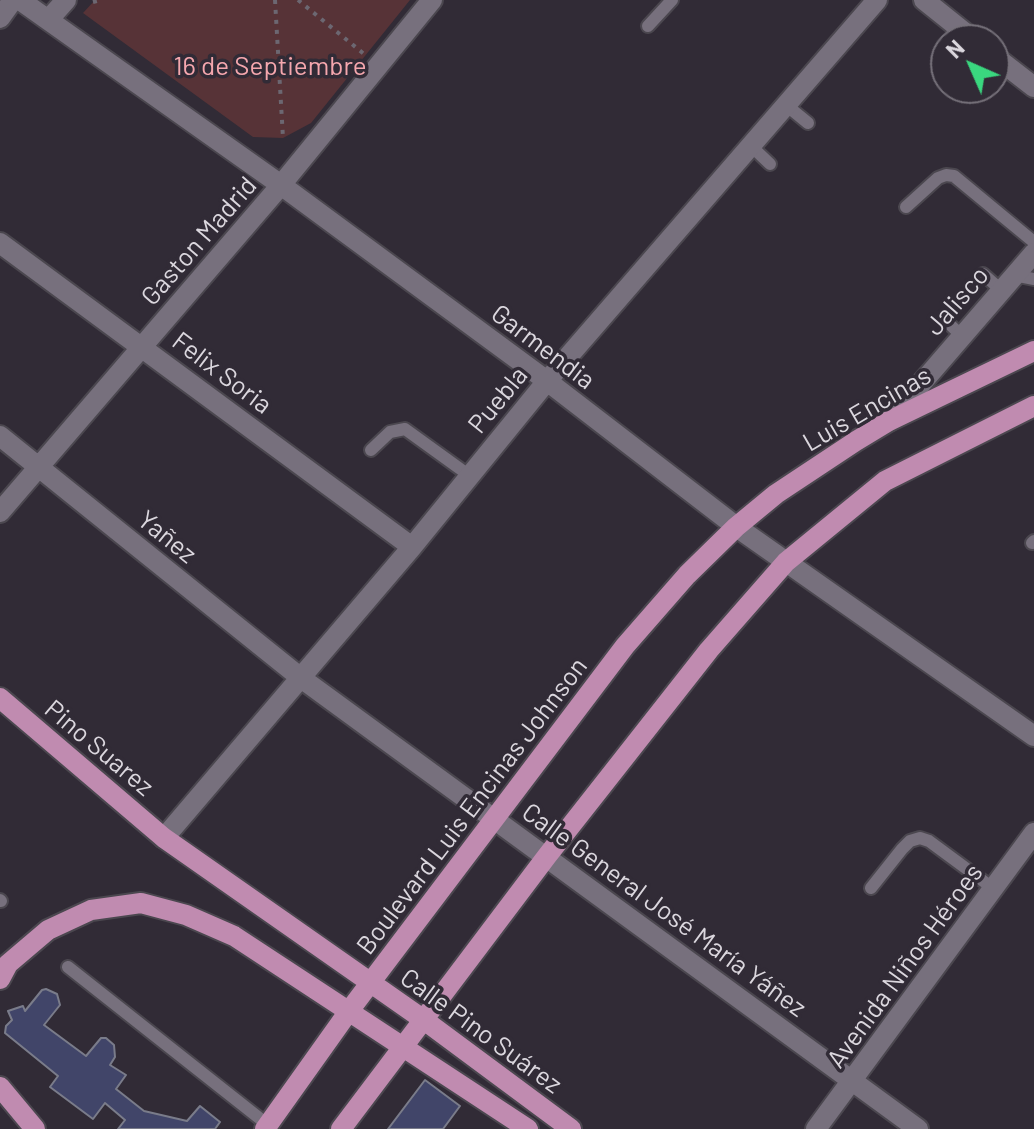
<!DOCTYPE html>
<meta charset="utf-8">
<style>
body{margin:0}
#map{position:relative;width:1034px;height:1129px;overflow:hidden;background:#312b36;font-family:Barlow,sans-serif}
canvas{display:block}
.north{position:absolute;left:930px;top:24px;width:80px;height:80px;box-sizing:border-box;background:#312b36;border:2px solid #757079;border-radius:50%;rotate:315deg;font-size:22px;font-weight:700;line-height:32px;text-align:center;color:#dbd7de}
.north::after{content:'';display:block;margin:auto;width:28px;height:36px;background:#3ad77f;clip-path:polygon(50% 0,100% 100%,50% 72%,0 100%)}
</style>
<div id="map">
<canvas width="1034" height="1129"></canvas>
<div class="north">N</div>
</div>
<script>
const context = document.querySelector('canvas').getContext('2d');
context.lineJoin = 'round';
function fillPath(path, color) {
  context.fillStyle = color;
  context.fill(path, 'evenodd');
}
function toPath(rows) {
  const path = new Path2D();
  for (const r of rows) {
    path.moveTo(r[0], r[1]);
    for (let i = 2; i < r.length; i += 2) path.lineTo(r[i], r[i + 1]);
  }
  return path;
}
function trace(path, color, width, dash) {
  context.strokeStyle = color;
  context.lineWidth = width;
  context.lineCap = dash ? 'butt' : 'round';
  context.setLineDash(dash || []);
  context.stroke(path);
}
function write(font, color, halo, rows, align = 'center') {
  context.font = font + ' Barlow,sans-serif';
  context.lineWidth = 7;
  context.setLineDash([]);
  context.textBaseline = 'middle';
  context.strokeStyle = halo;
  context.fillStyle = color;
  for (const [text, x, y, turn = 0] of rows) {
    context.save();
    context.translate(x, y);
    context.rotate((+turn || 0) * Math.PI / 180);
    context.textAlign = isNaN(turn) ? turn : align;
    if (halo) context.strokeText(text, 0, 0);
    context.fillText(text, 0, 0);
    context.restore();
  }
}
fillPath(toPath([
 [95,0,410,0,311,123,283,138,253,137,83,13]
]), '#573337');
const building = toPath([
 [46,989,57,994,60,1005,44,1025,86,1056,101,1038,106,1038,114,1045,115,1057,110,1065,126,1075,116,1089,144,1111,187,1121,200,1106,220,1122,215,1129,118,1129,125,1120,105,1103,93,1119,50,1087,58,1076,5,1033,6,1026,12,1020,8,1011,23,1006,25,1011,42,990,46,989],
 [425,1080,460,1106,443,1129,388,1129,425,1080]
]);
fillPath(building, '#414569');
trace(building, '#7a7c8a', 2);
const service = toPath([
 [648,26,672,0],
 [786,105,808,123],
 [750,145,770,164],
 [906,207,938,178,946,175,954,176,1034,242],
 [983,274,1001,290],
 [1014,275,1034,279],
 [944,319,961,335],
 [371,450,390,432,405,429,470,476],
 [1032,543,1034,541],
 [871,888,902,849,910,841,920,838,929,841,994,889],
 [0,900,1,901],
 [68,967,268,1125]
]);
const minor = toPath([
 [20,0,281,185,547,381,738,528,1034,736],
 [924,0,974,40],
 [0,18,13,0],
 [49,19,66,0],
 [994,56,1034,87],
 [0,243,412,547],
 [889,421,1034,253],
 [0,436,301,678,918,1129],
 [0,512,281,185,432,0],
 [164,838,412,547,547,381,877,0],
 [816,1129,1034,833]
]);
const primary = toPath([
 [0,698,164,838,424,1020,571,1129],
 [0,979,8,964,48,930,91,910,141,903,186,915,234,936,528,1129],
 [0,1087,35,1129],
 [265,1129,349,1011,625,646,687,575,736,527,776,494,856,441,889,421,1034,351],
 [341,1129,547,856,709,650,786,562,885,481,1034,406]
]);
trace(service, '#4b474f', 16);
trace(minor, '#4b474f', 24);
trace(primary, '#4b474f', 24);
trace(toPath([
 [275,0,283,138],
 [298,0,364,54],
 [93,2,101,0]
]), '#6c6771', 4, [4, 6]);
trace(service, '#77707d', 12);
trace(minor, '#77707d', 20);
trace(primary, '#c08bb0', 20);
write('26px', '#f5a7ae', '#312b36', [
 ["16 de Septiembre",270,66]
]);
write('26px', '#dbd7de', '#312b36', [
 ["Gaston Madrid",199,241,-49],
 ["Jalisco",957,301,-49],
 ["Garmendia",543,347,37],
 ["Felix Soria",222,373,37],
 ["Puebla",498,400,-51],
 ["Luis Encinas",867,409,-30],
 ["Yañez",167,537,39],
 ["Pino Suarez",99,748,40],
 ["Boulevard Luis Encinas Johnson",472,806,-53],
 ["Calle General José María Yáñez",664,910,36],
 ["Avenida Niños Héroes",905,966,-54],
 ["Calle Pino Suárez",481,1031,36]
]);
</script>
